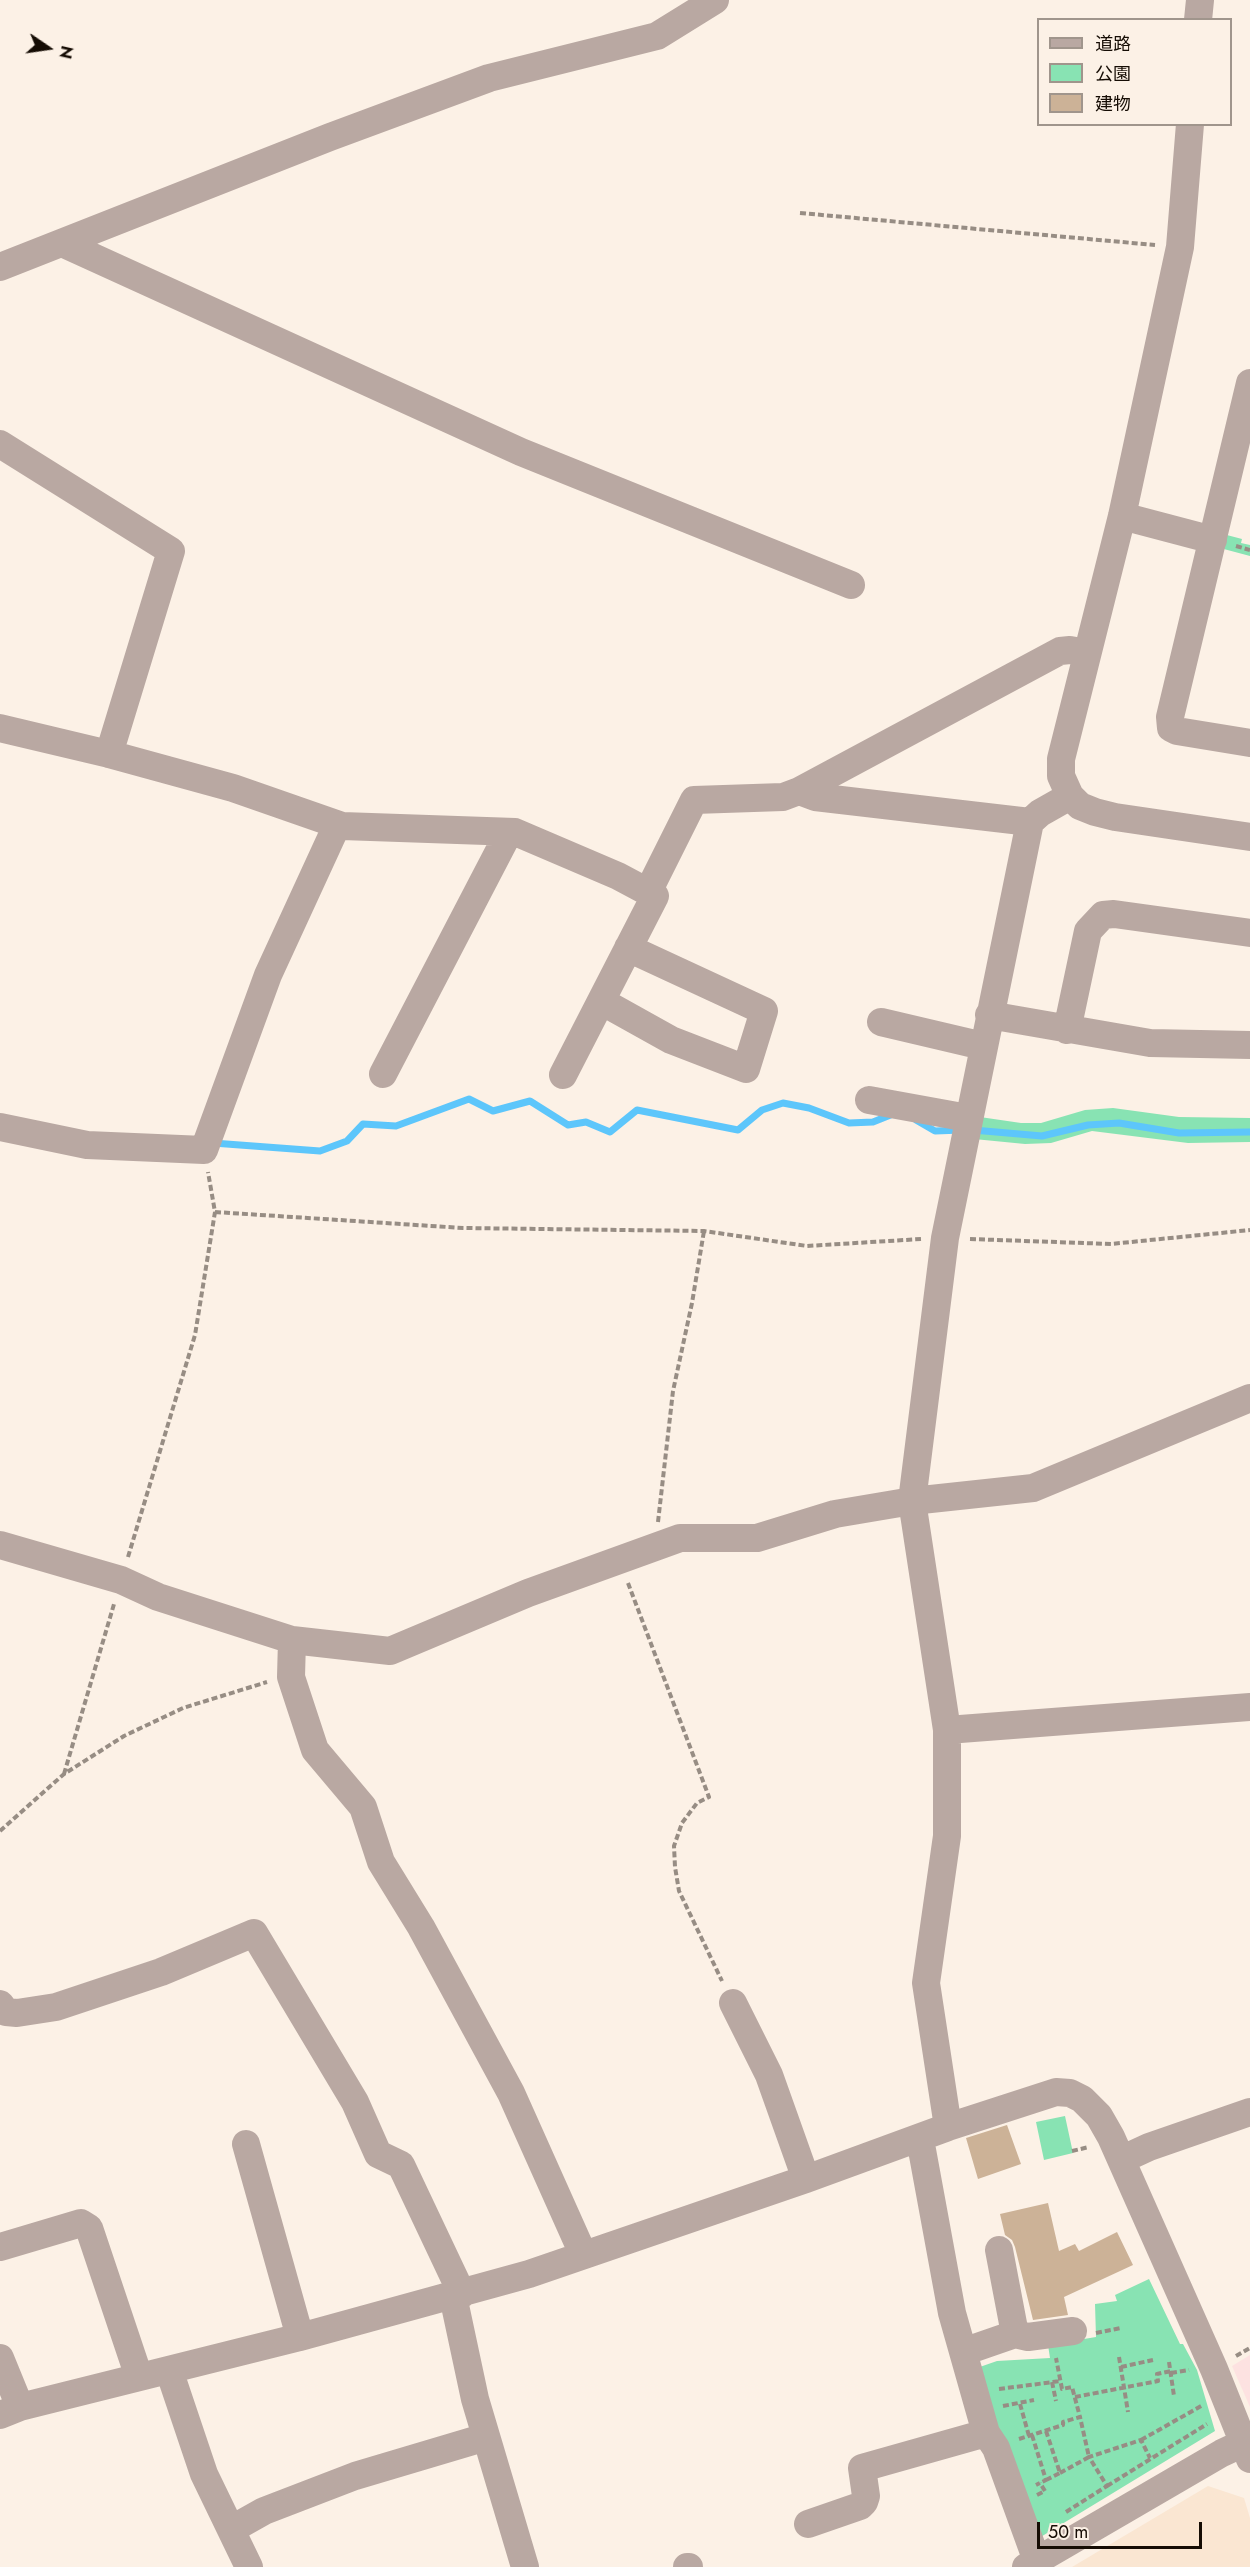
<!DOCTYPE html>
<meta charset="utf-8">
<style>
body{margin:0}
#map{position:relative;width:1250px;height:2567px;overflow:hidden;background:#fcf1e6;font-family:Jost,"Noto Sans JP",sans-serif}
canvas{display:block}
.legend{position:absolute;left:1037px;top:18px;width:195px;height:108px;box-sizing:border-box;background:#fcf1e6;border:2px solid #a0958c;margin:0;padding:8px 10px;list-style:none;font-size:18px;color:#150c04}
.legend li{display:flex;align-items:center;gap:12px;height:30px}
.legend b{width:30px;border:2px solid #a0958c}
.north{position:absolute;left:18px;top:18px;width:60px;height:60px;-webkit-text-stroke:4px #fcf1e6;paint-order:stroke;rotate:103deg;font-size:16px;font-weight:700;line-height:24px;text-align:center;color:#150c04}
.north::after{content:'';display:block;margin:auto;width:21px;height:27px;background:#150c04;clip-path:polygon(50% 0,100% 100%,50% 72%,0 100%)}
.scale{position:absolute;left:1037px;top:2522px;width:165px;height:27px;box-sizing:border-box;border:3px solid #150c04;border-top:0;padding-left:8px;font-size:18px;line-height:21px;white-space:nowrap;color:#150c04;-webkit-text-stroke:4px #fcf1e6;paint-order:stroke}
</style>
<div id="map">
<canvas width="1250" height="2567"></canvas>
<ul class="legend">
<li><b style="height:8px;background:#b9a8a2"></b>道路</li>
<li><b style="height:16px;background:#88e3b3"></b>公園</li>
<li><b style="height:16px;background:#ccb297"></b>建物</li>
</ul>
<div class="north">N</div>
<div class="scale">50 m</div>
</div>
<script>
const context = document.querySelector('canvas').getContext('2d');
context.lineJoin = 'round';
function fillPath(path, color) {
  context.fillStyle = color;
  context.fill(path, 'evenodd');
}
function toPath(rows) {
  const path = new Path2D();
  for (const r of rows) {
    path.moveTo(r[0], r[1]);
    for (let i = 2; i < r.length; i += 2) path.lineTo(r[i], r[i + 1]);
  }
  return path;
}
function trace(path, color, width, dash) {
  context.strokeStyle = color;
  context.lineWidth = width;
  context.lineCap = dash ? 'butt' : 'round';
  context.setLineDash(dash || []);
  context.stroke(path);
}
fillPath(toPath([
 [1250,2355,1250,2407,1232,2366]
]), '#fde2e1');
fillPath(toPath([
 [1208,2486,1244,2498,1250,2518,1250,2567,1072,2567]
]), '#fae6d2');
fillPath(toPath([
 [1223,534,1242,539,1241,543,1250,545,1250,556,1220,548],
 [1113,1108,1179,1117,1250,1118,1250,1142,1188,1143,1092,1131,1051,1143,1025,1144,974,1139,980,1117,1021,1123,1041,1123,1085,1110],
 [1065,2116,1073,2153,1044,2160,1036,2122],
 [1149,2279,1180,2344,1183,2344,1197,2370,1215,2431,1039,2538,974,2369,997,2361,1050,2358,1048,2345,1096,2337,1095,2304,1117,2301,1115,2295]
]), '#88e3b3');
trace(toPath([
 [916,1120,935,1131,962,1130],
 [973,1130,1042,1136,1088,1125,1119,1123,1179,1133,1250,1132],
 [213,1143,320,1151,347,1141,363,1124,396,1126,469,1099,493,1111,530,1101,568,1125,586,1122,610,1132,637,1110,738,1130,762,1110,783,1103,809,1108,849,1123,873,1122,893,1114]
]), '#5dc6fb', 7);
fillPath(toPath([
 [1007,2125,1021,2164,978,2179,966,2138],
 [1048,2203,1059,2251,1075,2244,1079,2251,1117,2232,1133,2265,1064,2297,1068,2315,1033,2320,1015,2247,1012,2240,1005,2235,1000,2214]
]), '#ccb297');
trace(toPath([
 [800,213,1155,245],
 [1236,546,1250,550],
 [215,1212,463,1228,704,1231,807,1246,921,1239],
 [970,1239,1111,1244,1250,1230],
 [658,1522,673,1391,692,1303,704,1231],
 [128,1557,195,1335,215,1212,208,1172],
 [628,1583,709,1797,697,1803,682,1823,674,1846,675,1867,679,1891,722,1981],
 [64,1774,114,1604],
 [0,1831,64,1774,124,1736,183,1708,267,1682],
 [1072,2151,1089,2147],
 [1096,2333,1121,2328],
 [1236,2356,1250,2348],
 [1119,2357,1128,2412],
 [1169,2362,1174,2396],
 [1121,2367,1153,2360],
 [1171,2373,1189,2370],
 [1052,2382,1056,2401],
 [999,2389,1061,2381],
 [1075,2397,1158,2381,1157,2374,1171,2371],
 [1020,2404,1029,2436],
 [1003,2406,1034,2400],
 [1046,2431,1060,2473,1046,2480],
 [1032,2435,1046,2480,1036,2485],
 [1019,2439,1063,2425,1063,2422,1080,2417,1072,2387,1062,2389,1056,2358],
 [1141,2440,1203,2405],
 [1060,2473,1089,2457,1080,2417],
 [1107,2486,1207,2424],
 [1037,2495,1045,2491,1040,2483],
 [1066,2512,1107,2486,1089,2457,1141,2440,1150,2458]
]), '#978d84', 4, [6, 3]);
trace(toPath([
 [1198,20,1200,0],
 [1190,124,1180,247,1122,516,1061,759,1061,776,1070,796,1080,806,1095,812,1115,817,1250,837],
 [62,243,521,452,851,585],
 [0,267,330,137,489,78,657,36,715,0],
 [1250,383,1170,717,1171,728,1177,731,1250,743],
 [0,444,171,551,109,754],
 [1122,516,1213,540],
 [0,728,109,754,233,788,342,826,515,832,618,876,648,892,694,800,783,797,799,791,1060,651,1070,650,1087,653],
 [799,791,815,797,1030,822],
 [601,1001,671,1040,746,1069,764,1011,628,948],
 [989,1015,1150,1043,1250,1045],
 [881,1022,983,1046],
 [1067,1030,1088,931,1103,915,1114,914,1250,933],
 [383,1074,509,832],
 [563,1075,655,896,648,892],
 [869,1100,968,1118],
 [0,1127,87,1145,204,1150,268,975,337,825],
 [0,1545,121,1580,158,1597,292,1640,390,1651,528,1593,680,1538,757,1538,835,1514,912,1501,945,1238,1030,822,1040,813,1070,796],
 [292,1640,291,1677,315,1750,363,1807,381,1862,421,1927,511,2093,583,2254],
 [947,1730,1250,1707],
 [733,2003,769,2075,806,2179],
 [0,2004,6,2012,17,2013,56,2007,161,1972,254,1933,355,2102,378,2154,401,2165,462,2294],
 [948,2127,926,1983,947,1836,947,1730,912,1501,1033,1488,1250,1398],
 [920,2139,952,2313,986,2433,996,2448,1037,2561],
 [246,2144,300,2337],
 [1123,2159,1149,2147,1250,2112],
 [0,2247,81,2223,89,2228,139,2377],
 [999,2250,1015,2334],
 [453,2296,475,2399,525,2567],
 [963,2352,1015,2334,1028,2337,1073,2331],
 [0,2358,20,2407],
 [169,2370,204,2474,249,2567],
 [0,2415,20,2407,300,2337,529,2274,806,2179,948,2127,1056,2092,1070,2093,1082,2099,1099,2116,1111,2137,1214,2369,1250,2459],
 [808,2524,860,2506,864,2502,866,2496,862,2468,986,2433],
 [232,2529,264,2511,355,2476,486,2437],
 [687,2567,689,2567],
 [1026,2567,1222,2453,1250,2440]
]), '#b9a8a2', 28);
</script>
